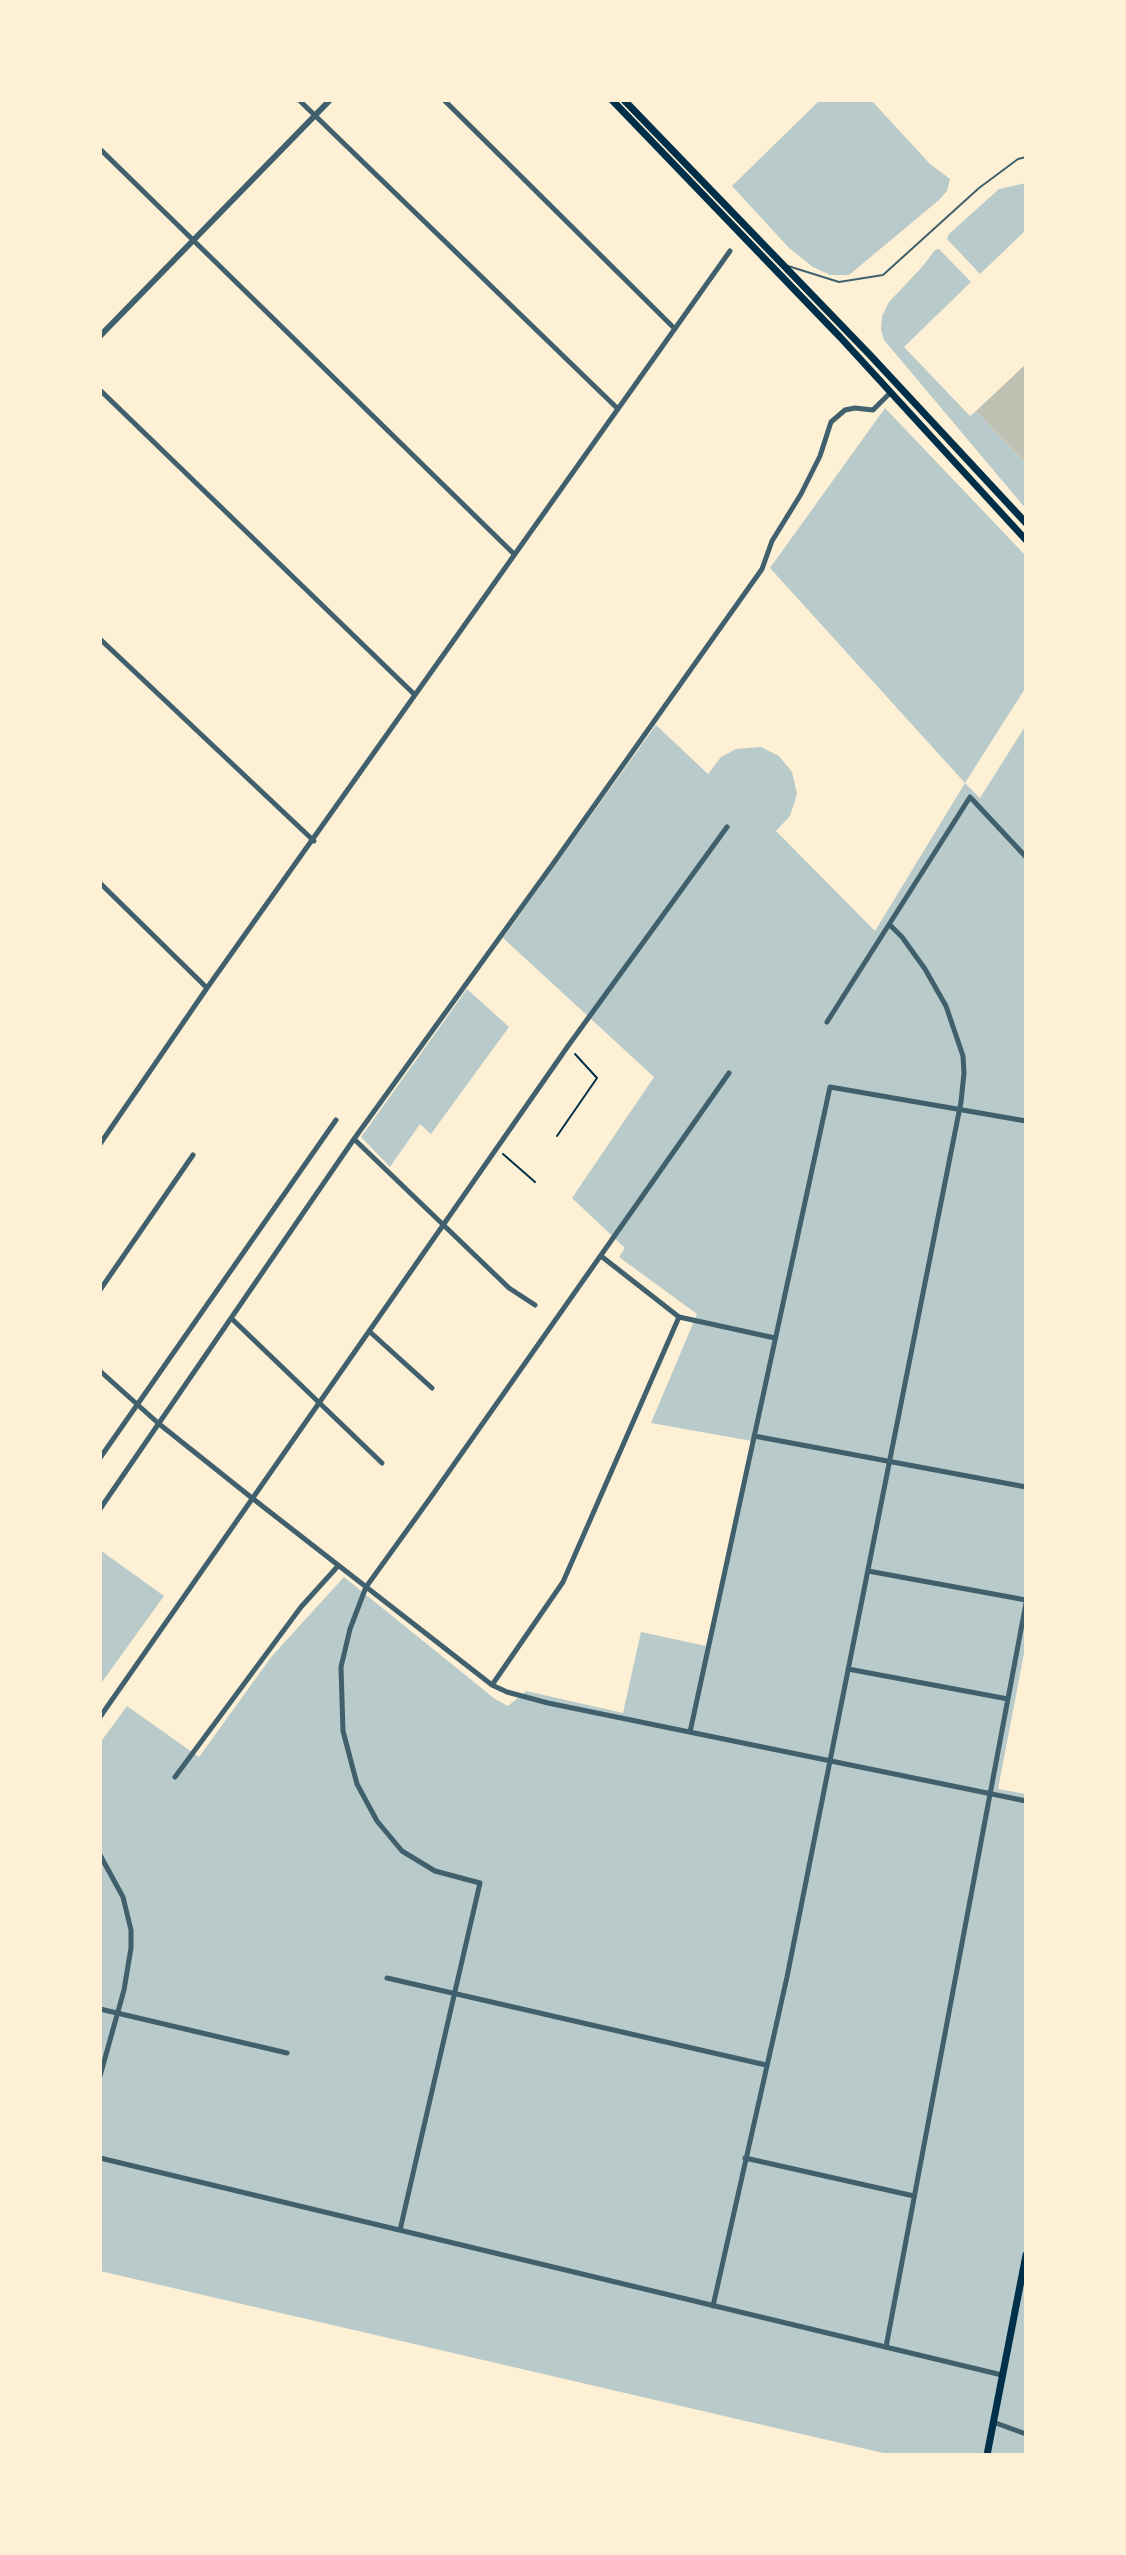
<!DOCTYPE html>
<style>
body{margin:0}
#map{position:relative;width:1126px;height:2555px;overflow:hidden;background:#fdf0d5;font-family:Poppins,sans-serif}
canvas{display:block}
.frame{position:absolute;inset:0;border:102px solid #fdf0d5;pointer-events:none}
</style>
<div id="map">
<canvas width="1126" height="2555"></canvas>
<div class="frame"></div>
</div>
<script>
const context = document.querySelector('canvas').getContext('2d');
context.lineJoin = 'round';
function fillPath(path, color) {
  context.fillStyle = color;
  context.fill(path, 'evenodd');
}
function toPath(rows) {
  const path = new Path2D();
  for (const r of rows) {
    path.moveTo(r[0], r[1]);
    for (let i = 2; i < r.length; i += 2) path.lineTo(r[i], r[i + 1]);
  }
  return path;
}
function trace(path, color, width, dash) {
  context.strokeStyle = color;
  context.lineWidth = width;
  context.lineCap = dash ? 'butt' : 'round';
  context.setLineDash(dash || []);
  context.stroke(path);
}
fillPath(toPath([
 [820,100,871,100,930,164,950,179,947,191,939,200,849,275,830,275,813,267,789,248,732,186],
 [1026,183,1026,230,980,274,947,239,949,234,999,189],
 [939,249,971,282,904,347,970,416,976,411,1026,463,1026,509,884,340,881,330,882,316,889,302,922,267,935,250],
 [885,408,1026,556,1026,687,965,783,980,798,1026,725,1026,1643,998,1789,1026,1794,1026,2455,892,2455,100,2271,100,1743,127,1706,199,1757,272,1656,344,1577,495,1699,508,1706,526,1691,623,1713,641,1632,706,1646,752,1441,651,1423,697,1314,619,1257,625,1248,572,1198,654,1077,503,938,656,725,708,774,721,757,736,749,761,747,779,756,792,772,797,794,790,816,776,831,875,931,965,783,770,568],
 [467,989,509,1027,431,1134,420,1124,390,1167,361,1137],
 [100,1550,164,1596,102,1682,100,1680]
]), '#b9caca');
fillPath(toPath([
 [1026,364,1026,463,976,411]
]), '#bec0b2');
trace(toPath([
 [557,1136,597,1078,575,1054],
 [503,1154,535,1182]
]), '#003049', 2);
trace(toPath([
 [788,266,839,282,883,275,979,188,1018,159,1026,157]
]), '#3f606c', 2);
trace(toPath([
 [299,100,618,409],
 [444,100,675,329],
 [100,149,514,554],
 [100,390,415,695],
 [100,639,314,841],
 [100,883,207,988],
 [827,1022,970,797,1026,857],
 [354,1139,509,1288,535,1305],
 [100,1144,207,988,730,251],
 [601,1256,679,1317,775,1338],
 [100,1290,193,1155],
 [231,1318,382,1463],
 [369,1331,432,1388],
 [100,1371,158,1423,252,1498,492,1685,507,1692,548,1703,1026,1801],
 [754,1436,1026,1487],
 [100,1458,336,1120],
 [100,1509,354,1139,555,861,762,569,772,541,801,494,820,456,831,422,845,410,855,408,873,410,891,392],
 [868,1571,1026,1600],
 [848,1669,1008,1699],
 [492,1685,563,1582,679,1317],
 [100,1717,568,1046,727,827],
 [690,1732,830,1087,1026,1121],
 [175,1777,301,1607,338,1566],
 [100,1855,123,1897,131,1930,131,1948,124,1990,100,2076],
 [387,1978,766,2065],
 [100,2009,287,2053],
 [100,2158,1002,2375],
 [745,2158,914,2196],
 [400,2230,480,1883,435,1871,402,1851,377,1821,357,1784,343,1731,341,1667,350,1629,366,1587,431,1497,729,1073],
 [713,2306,787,1977,961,1102,964,1073,963,1056,946,1006,925,969,902,937,890,925],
 [886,2347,1026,1603],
 [993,2422,1026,2434]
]), '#3f606c', 5);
trace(toPath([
 [100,336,330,100]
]), '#3f606c', 6);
trace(toPath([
 [987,2455,1026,2255]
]), '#003049', 7);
trace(toPath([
 [612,100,840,337,1026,540],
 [624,100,870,355,1026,523]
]), '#003049', 7);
</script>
